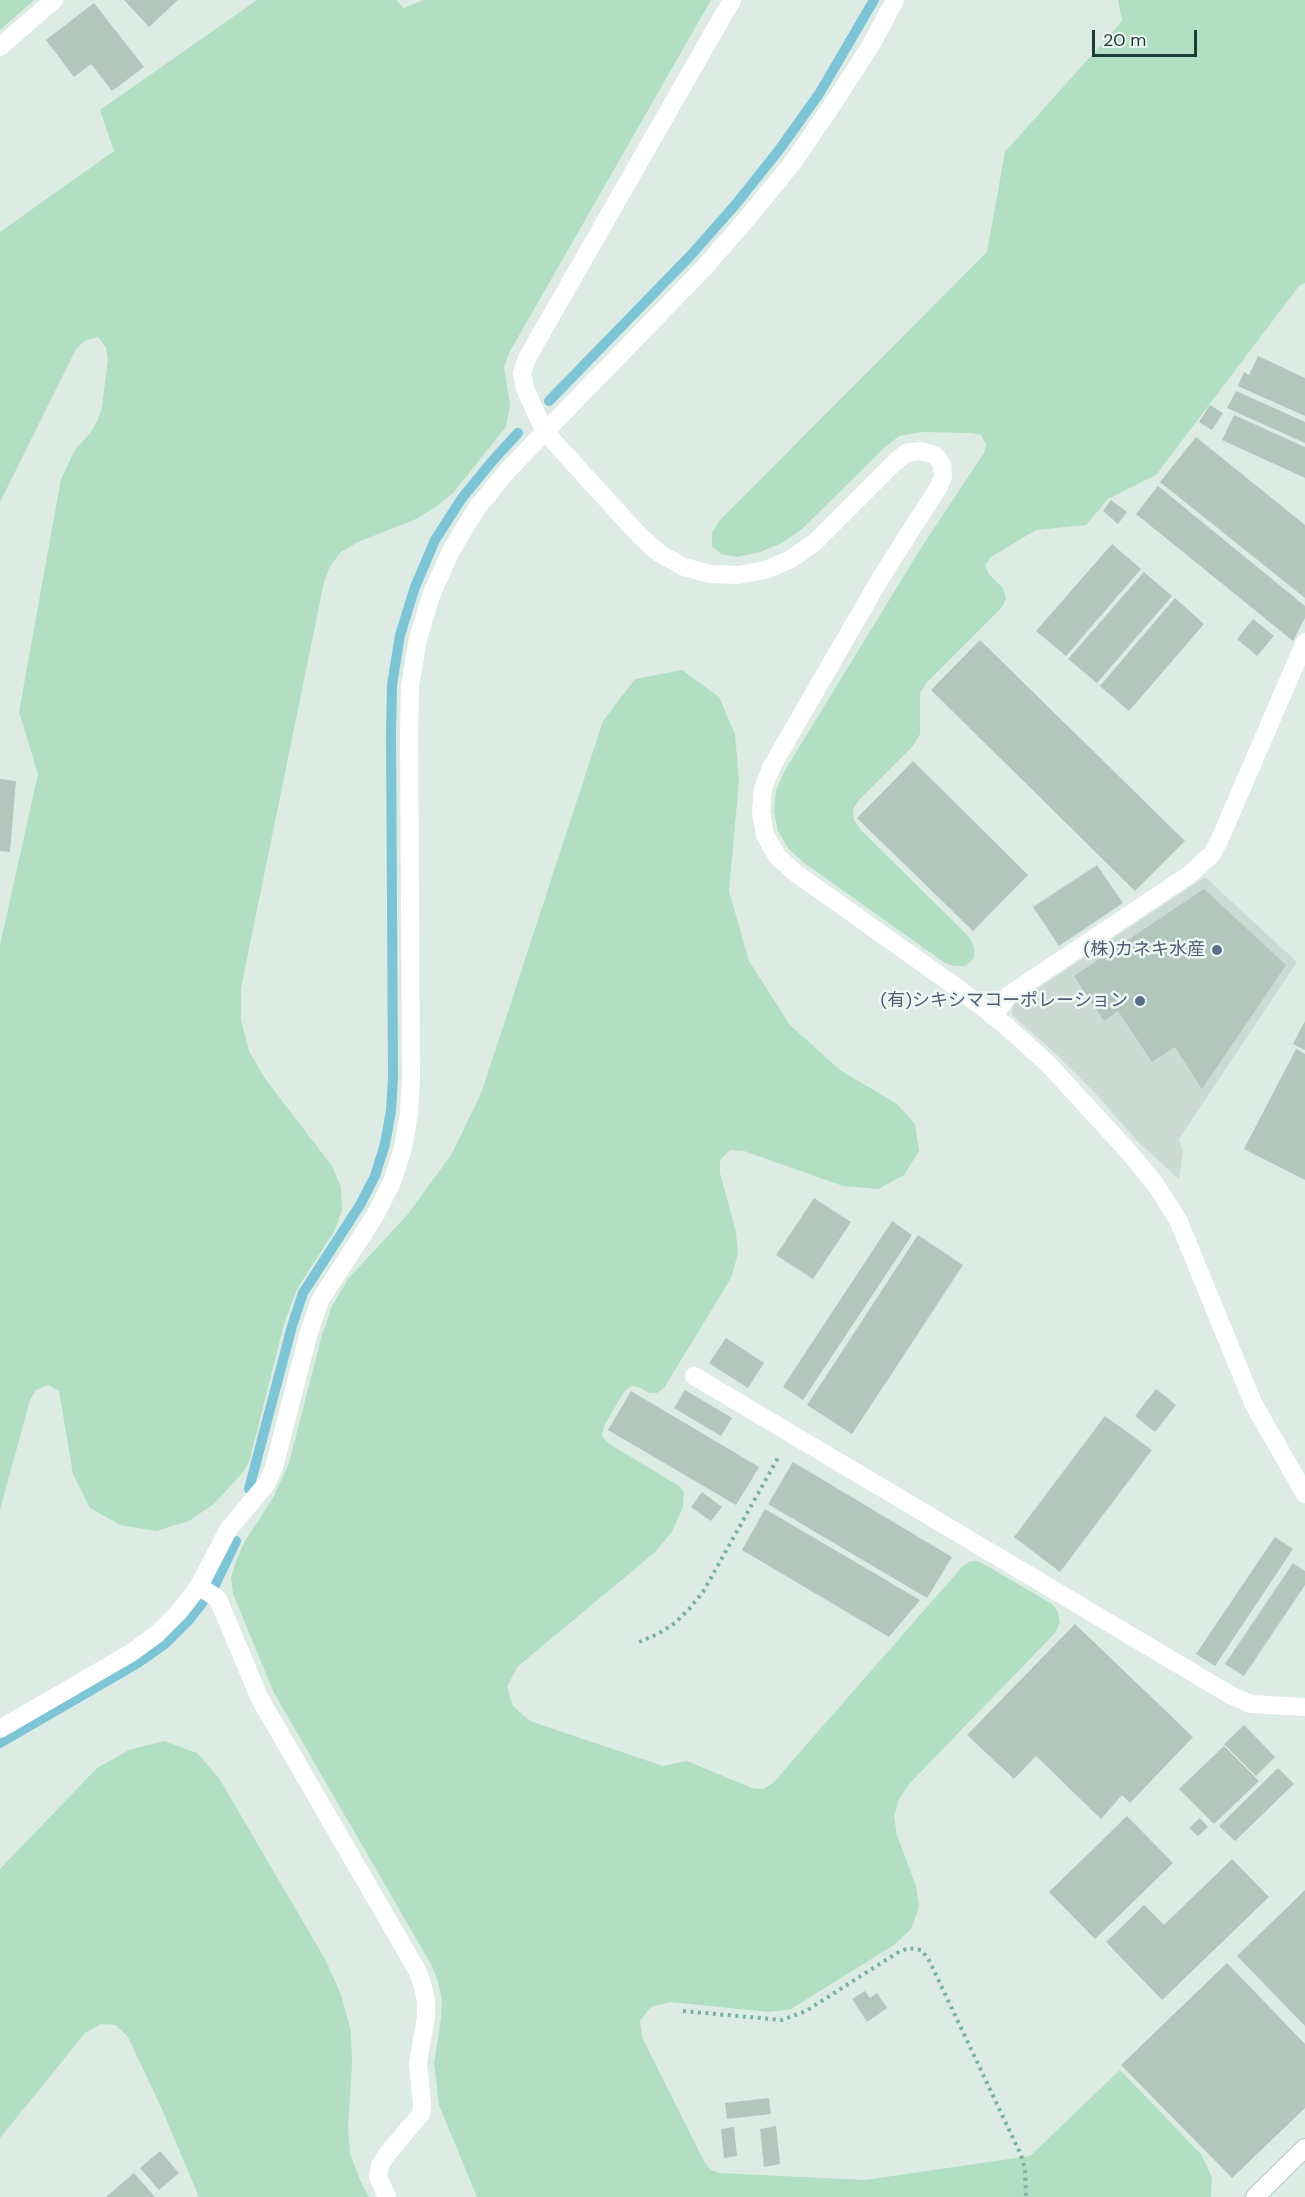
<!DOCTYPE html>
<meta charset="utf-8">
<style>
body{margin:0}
#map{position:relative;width:1305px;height:2197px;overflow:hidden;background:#ddebe5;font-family:"DM Sans",sans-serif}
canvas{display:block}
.scale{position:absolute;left:1092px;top:30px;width:105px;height:27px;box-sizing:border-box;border:3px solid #1d3c35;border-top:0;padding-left:8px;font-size:18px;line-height:21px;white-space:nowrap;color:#1d3c35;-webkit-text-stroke:4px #edf7f3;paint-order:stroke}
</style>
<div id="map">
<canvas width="1305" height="2197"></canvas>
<div class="scale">20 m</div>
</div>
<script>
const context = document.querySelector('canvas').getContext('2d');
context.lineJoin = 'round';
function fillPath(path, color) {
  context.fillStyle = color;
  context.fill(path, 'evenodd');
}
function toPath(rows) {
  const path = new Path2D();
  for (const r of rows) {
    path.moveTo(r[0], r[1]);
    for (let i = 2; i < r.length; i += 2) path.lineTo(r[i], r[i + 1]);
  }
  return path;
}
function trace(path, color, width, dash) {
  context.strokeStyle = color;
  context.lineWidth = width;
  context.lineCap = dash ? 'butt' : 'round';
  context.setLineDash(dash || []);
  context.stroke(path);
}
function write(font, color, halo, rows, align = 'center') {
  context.font = font + ' "DM Sans","Noto Sans JP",sans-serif';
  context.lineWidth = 5;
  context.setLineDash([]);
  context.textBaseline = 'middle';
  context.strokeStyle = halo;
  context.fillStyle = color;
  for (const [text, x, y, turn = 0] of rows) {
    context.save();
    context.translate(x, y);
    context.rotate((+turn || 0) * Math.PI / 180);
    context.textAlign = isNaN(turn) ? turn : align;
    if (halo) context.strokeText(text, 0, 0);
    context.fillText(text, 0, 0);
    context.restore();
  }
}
fillPath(toPath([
 [1205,877,1297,962,1179,1139,1183,1152,1179,1179,1138,1142,1098,1096,1057,1055,1012,1015,1013,1005]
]), '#cbdbd4');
fillPath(toPath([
 [0,0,34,0,0,30],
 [257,0,397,0,403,8,424,0,711,0,509,353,504,367,510,405,506,427,453,493,437,506,416,519,358,542,341,552,330,566,324,582,241,988,241,1020,249,1051,266,1080,332,1166,341,1188,342,1209,335,1230,297,1289,284,1324,250,1459,244,1471,215,1503,189,1521,156,1531,120,1525,90,1508,73,1474,59,1391,48,1385,36,1390,30,1400,0,1510,0,945,38,774,19,712,61,479,75,450,90,433,98,420,102,407,108,360,106,347,98,337,86,340,76,349,0,502,0,232,114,151,100,110],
 [1118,0,1305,0,1305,283,1299,286,1156,475,1108,499,1086,525,1036,530,991,557,985,565,989,574,1003,588,1006,598,1003,606,927,682,920,693,920,734,913,746,859,800,853,809,854,820,860,829,969,937,974,947,974,958,966,966,955,966,945,963,803,862,788,848,778,831,774,811,776,791,784,772,921,548,984,453,986,444,981,435,972,433,922,432,899,436,883,449,802,529,782,543,760,552,737,557,721,554,712,546,712,532,720,520,987,252,1005,152,1122,21],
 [682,670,719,697,735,734,739,781,729,891,749,961,790,1025,840,1070,897,1104,915,1124,919,1151,904,1175,878,1189,843,1186,744,1151,730,1150,720,1160,720,1173,736,1232,738,1254,731,1278,664,1388,657,1393,649,1393,639,1387,631,1386,624,1392,604,1426,602,1436,608,1443,679,1486,684,1492,683,1507,672,1532,654,1553,517,1667,507,1687,513,1706,530,1721,663,1766,687,1761,752,1788,763,1789,773,1783,962,1567,969,1562,976,1561,982,1563,1052,1604,1058,1612,1060,1622,1056,1632,910,1783,899,1799,894,1817,897,1835,916,1886,919,1907,911,1929,894,1945,791,2009,769,2012,670,2002,651,2007,640,2021,642,2037,705,2163,711,2170,720,2173,865,2180,1030,2156,1120,2070,1201,2154,1212,2177,1211,2197,477,2197,439,2105,434,2063,441,2019,442,2001,438,1982,432,1966,274,1693,233,1594,231,1577,237,1558,245,1541,273,1498,289,1463,322,1335,332,1306,348,1279,408,1214,451,1155,481,1094,603,721,635,679],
 [164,1741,197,1753,219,1778,326,1961,341,1995,351,2031,352,2065,348,2127,350,2153,360,2180,369,2197,199,2197,161,2107,128,2037,116,2025,101,2024,86,2032,0,2138,0,1869,97,1768,129,1750]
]), '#b2dfc1');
trace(toPath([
 [549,401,691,255,736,204,779,150,819,94,874,0],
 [249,1489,292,1326,303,1293,360,1205,375,1176,385,1144,391,1111,393,1077,391,734,392,685,400,635,415,587,435,540,462,498,494,459,518,433],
 [215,1585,236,1541],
 [0,1743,138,1663,165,1644,189,1620,203,1602]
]), '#7dc4d7', 10);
fillPath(toPath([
 [124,0,178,0,149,27],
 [94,3,144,67,112,91,91,64,74,77,46,40],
 [1258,356,1305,378,1305,416,1238,386,1244,372,1249,375],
 [1236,391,1305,422,1305,443,1227,408],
 [1210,405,1223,413,1212,430,1199,422],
 [1234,415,1305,447,1305,478,1222,440],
 [1196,437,1305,525,1305,598,1160,482],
 [1158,486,1305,606,1305,618,1293,641,1136,514],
 [1111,500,1127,512,1118,524,1103,511],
 [1112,544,1141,569,1066,656,1036,631],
 [1144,572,1172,596,1097,683,1068,659],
 [1175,598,1204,624,1129,711,1100,686],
 [1253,619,1274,636,1257,656,1237,639],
 [980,640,1185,841,1135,891,931,690],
 [913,761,1028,875,973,931,857,818],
 [0,779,16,781,10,852,0,851],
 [1097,865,1123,903,1059,946,1033,907],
 [1204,889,1286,965,1202,1089,1175,1047,1152,1062,1118,1011,1104,1021,1074,976],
 [1305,1021,1305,1050,1293,1044],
 [1296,1049,1305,1054,1305,1180,1244,1149],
 [814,1198,851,1222,813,1279,776,1255],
 [892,1221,912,1235,803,1400,783,1387],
 [918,1235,963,1265,852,1434,807,1405],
 [726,1338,764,1363,748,1388,709,1363],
 [1156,1389,1176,1405,1155,1432,1135,1416],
 [685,1390,732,1418,721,1436,674,1408],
 [631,1391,759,1467,736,1505,608,1430],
 [1105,1416,1152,1450,1060,1572,1014,1537],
 [793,1462,952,1557,927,1598,768,1504],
 [702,1492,722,1507,711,1521,691,1507],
 [765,1509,920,1600,889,1637,742,1550],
 [1275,1537,1293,1549,1215,1666,1196,1654],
 [1293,1563,1305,1571,1305,1585,1244,1676,1225,1664],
 [1075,1624,1193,1737,1130,1803,1122,1795,1101,1819,1036,1756,1014,1779,967,1735],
 [1244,1725,1275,1757,1256,1776,1224,1744],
 [1224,1746,1259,1781,1214,1824,1179,1789],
 [1278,1768,1294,1784,1235,1841,1219,1826],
 [1127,1816,1173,1863,1095,1939,1049,1892],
 [1200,1818,1208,1827,1198,1836,1189,1828],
 [1232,1859,1269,1897,1162,2000,1106,1942,1144,1905,1164,1925],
 [1305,1890,1305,2026,1237,1956],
 [1227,1963,1305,2044,1305,2108,1232,2178,1121,2065],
 [865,1991,870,1998,877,1993,887,2008,867,2022,852,1999],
 [769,2098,771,2114,727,2119,725,2103],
 [776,2126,780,2164,764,2167,760,2129],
 [734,2127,737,2156,724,2158,721,2129],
 [160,2151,179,2173,159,2190,140,2168],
 [134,2173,155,2197,106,2197]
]), '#b2c6be');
const secondary = toPath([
 [1255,2197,1305,2148]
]);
trace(secondary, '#afccc3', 20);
trace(toPath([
 [639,1642,658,1634,675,1623,690,1608,703,1592,779,1456],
 [683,2011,782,2020,806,2011,897,1953,908,1948,921,1950,928,1958,1021,2155,1025,2169,1026,2197]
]), '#79b2a4', 4, [3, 4.5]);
trace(toPath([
 [732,0,527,358,522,373,525,389,545,432,639,535,659,553,684,567,711,574,738,575,766,570,791,559,814,543,895,462,906,453,921,451,935,455,942,465,943,477,938,488,880,579,772,766,763,788,761,812,765,835,777,856,794,872,959,989,1005,1025,1048,1064,1128,1151,1156,1185,1179,1222,1253,1403,1305,1494],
 [0,47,54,0],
 [993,1016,1009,995,1189,875,1212,854,1219,841,1305,642],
 [694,1376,1232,1696,1251,1704,1305,1707],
 [199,1586,218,1599,260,1699,418,1972,423,1987,426,2002,426,2017,418,2063,422,2105,421,2114,387,2154,380,2165,378,2177,387,2197],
 [0,1729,131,1653,157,1634,179,1612,199,1586,228,1530,267,1483,274,1467,309,1332,320,1300,376,1214,392,1182,403,1148,409,1113,411,1077,409,734,410,686,418,639,432,593,452,549,477,508,507,471,704,268,750,215,794,161,833,104,871,45,895,0]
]), '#fff', 18);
trace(secondary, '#fff', 18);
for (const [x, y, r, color] of [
 [1217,950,6,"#5c6f8a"],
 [1140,1001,6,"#5c6f8a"]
]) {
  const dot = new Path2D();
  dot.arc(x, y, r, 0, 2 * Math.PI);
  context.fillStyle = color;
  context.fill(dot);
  trace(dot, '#edf7f3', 2);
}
write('18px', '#4e5e75', '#edf7f3', [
 ["(株)カネキ水産",1205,950],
 ["(有)シキシマコーポレーション",1128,1001]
], 'right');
</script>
